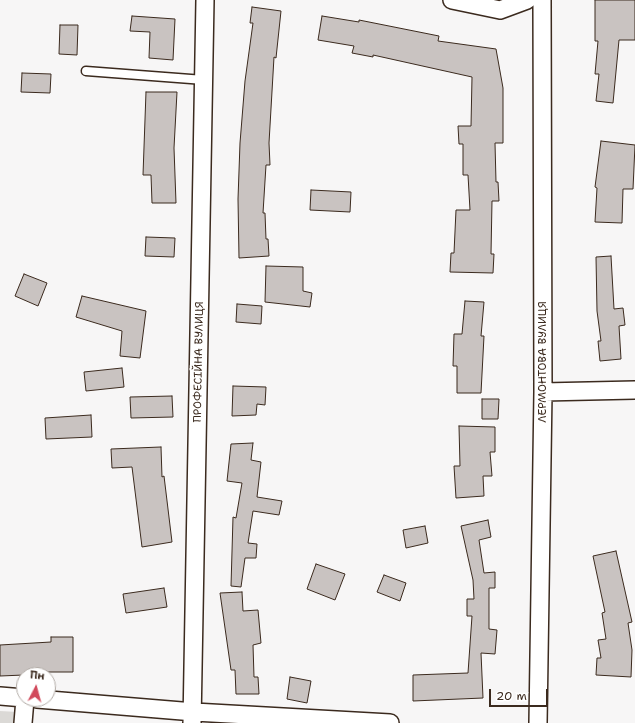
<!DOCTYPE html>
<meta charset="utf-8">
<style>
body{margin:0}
#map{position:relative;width:635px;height:723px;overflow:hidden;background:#f7f6f6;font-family:"Shantell Sans",sans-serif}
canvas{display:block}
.north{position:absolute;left:16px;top:667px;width:40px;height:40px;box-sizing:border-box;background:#fff;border:1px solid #b1aaa5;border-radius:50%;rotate:6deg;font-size:11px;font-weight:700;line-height:16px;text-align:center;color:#3b2a1e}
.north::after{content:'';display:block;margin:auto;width:14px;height:18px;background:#d1495b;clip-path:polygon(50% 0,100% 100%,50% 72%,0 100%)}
.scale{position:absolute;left:489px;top:689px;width:59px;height:18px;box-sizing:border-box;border:2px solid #3b2a1e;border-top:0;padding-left:5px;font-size:12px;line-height:14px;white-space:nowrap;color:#3b2a1e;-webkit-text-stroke:3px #fff;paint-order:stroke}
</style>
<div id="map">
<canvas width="635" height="723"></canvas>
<div class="north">Пн</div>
<div class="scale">20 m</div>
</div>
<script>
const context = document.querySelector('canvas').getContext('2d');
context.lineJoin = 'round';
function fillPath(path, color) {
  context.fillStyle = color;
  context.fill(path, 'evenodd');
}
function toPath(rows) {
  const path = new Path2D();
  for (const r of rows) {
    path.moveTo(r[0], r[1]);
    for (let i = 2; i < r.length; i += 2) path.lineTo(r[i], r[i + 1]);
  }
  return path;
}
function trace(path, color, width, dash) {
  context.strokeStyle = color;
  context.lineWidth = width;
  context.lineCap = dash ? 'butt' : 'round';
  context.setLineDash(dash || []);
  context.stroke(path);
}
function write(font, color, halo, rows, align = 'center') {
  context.font = font + ' "Shantell Sans",sans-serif';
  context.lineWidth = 4;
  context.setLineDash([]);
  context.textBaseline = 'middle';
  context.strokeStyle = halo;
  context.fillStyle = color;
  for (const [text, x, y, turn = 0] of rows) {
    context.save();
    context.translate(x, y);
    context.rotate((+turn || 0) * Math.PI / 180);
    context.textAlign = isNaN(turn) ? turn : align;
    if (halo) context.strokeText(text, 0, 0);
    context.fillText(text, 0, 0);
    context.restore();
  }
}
fillPath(toPath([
 [0,711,18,712,17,723,0,723]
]), '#dbd9d6');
const building = toPath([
 [595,0,635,0,635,40,619,40,613,103,596,101,599,74,595,74,598,41,595,41,595,0],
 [252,7,281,11,276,58,274,57,269,143,270,165,266,165,263,213,265,213,266,239,268,239,269,256,239,258,238,199,240,143,245,81,253,23,250,23,252,7],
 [132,16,175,19,173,60,149,58,150,32,130,31,132,16],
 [322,16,359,22,359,20,439,36,438,41,496,49,503,88,503,143,495,143,496,182,498,182,499,201,492,201,491,254,494,254,493,273,450,272,451,253,454,253,456,210,470,210,468,175,463,175,463,144,459,144,458,126,471,126,472,77,373,55,373,57,352,53,354,46,318,40,322,16],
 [60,25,78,25,77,55,59,54,60,25],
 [22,73,51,74,50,93,21,92,22,73],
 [146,92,177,92,174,148,176,203,152,203,151,175,143,175,146,92],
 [601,141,635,145,633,189,623,189,622,223,595,222,597,188,595,187,601,141],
 [311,190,351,192,350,212,310,210,311,190],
 [146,237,175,238,174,257,145,256,146,237],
 [611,256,614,309,623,308,625,325,619,326,621,359,600,361,598,341,601,341,597,311,596,257,611,256],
 [266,266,303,267,303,291,312,293,310,307,265,302,266,266],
 [24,274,47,283,38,306,15,296,24,274],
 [82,296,146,311,140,358,120,356,122,331,76,317,82,296],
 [465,301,484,302,481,336,484,336,481,393,457,393,457,366,453,366,454,334,462,334,465,301],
 [237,304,262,306,261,324,236,322,237,304],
 [122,368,124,387,86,391,84,372,122,368],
 [233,386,266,387,265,405,257,404,256,415,232,416,233,386],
 [172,396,173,417,131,418,130,397,172,396],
 [482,399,499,399,498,419,482,419,482,399],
 [91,415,92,437,46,439,45,418,91,415],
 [459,426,495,427,495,452,490,452,492,476,483,476,484,496,456,498,454,466,460,466,459,426],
 [253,443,251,460,261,462,257,497,282,501,279,515,253,511,248,543,257,544,256,558,245,558,241,587,231,586,233,517,236,518,242,483,227,481,231,444,253,443],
 [161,447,162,477,164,476,172,542,142,547,132,467,112,468,111,449,161,447],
 [488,520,491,537,479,540,484,573,495,572,495,588,489,588,489,629,497,630,495,654,481,653,483,698,413,701,413,675,468,673,472,616,467,616,467,599,474,599,473,580,461,526,488,520],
 [425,526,428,543,406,548,403,530,425,526],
 [616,551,632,622,628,623,632,650,631,677,596,675,597,658,601,658,598,640,606,639,602,613,605,612,593,556,616,551],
 [316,564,345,574,335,600,307,589,316,564],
 [384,575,406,583,400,601,377,592,384,575],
 [164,588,167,607,126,613,123,594,164,588],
 [242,592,243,611,258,610,261,643,253,645,254,677,258,677,259,694,236,694,235,670,231,670,220,593,242,592],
 [51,637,73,637,73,672,24,672,24,675,0,676,0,645,51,642,51,637],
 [290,677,311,681,307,703,287,699,290,677]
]);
fillPath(building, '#c9c3c1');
trace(building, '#3b2a1e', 1);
const lane = toPath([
 [86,71,204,80]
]);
const street = toPath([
 [452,0,500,10,527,0],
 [543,392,635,390],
 [0,696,24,698],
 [37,699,194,712,390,723],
 [23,723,25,699],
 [192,723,205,0],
 [538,723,543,392,542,0]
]);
trace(lane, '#3b2a1e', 11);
trace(street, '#3b2a1e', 20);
trace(lane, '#fff', 8);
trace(street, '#fff', 17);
write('11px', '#3b2a1e', '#fff', [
 ["ПРОФЕСІЙНА ВУЛИЦЯ",199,362,-89],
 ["ЛЕРМОНТОВА ВУЛИЦЯ",543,362,-90]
]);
</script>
